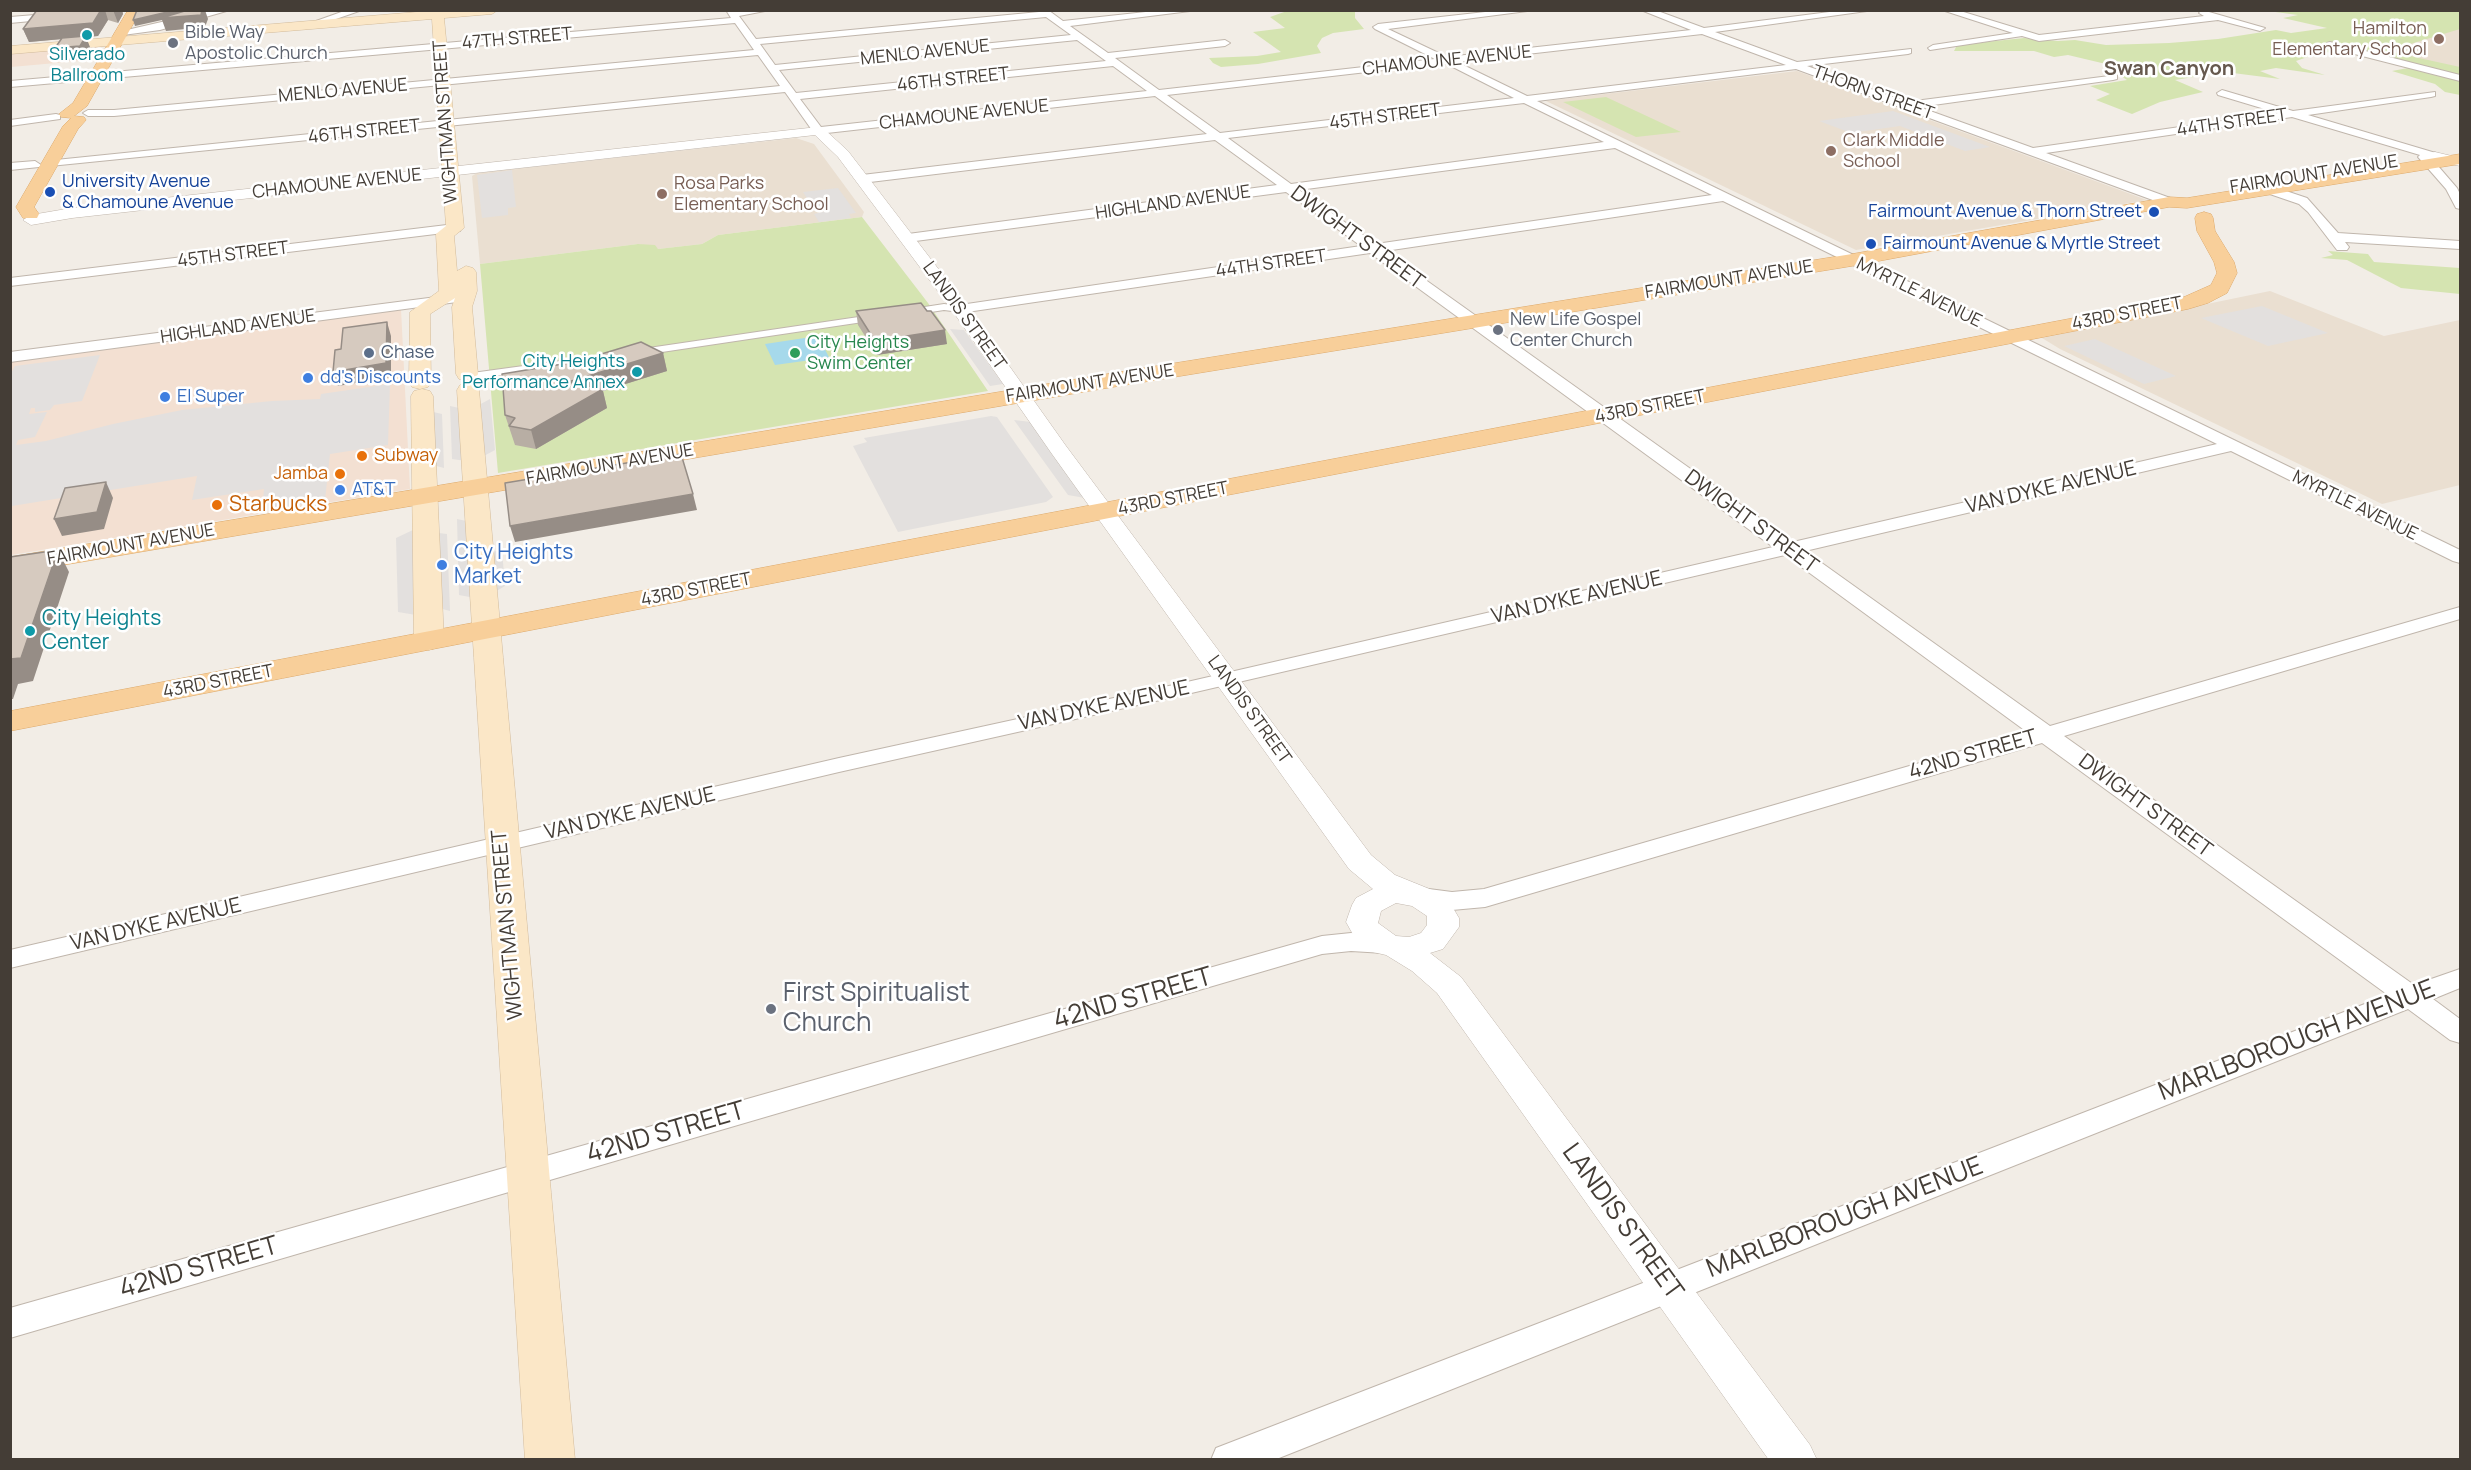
<!DOCTYPE html>
<style>
body{margin:0}
#map{position:relative;width:2471px;height:1470px;overflow:hidden;background:#f2ede6;font-family:Manrope,sans-serif}
canvas{display:block}
.frame{position:absolute;inset:0;border:12px solid #443d36;pointer-events:none}
</style>
<div id="map">
<canvas width="2471" height="1470"></canvas>
<div class="frame"></div>
</div>
<script>
const context = document.querySelector('canvas').getContext('2d');
context.lineJoin = 'round';
function fillPath(path, color) {
  context.fillStyle = color;
  context.fill(path, 'evenodd');
}
function toPath(rows) {
  const path = new Path2D();
  for (const r of rows) {
    path.moveTo(r[0], r[1]);
    for (let i = 2; i < r.length; i += 2) path.lineTo(r[i], r[i + 1]);
  }
  return path;
}
function trace(path, color, width, dash) {
  context.strokeStyle = color;
  context.lineWidth = width;
  context.lineCap = dash ? 'butt' : 'round';
  context.setLineDash(dash || []);
  context.stroke(path);
}
function write(font, color, halo, rows, align = 'center') {
  context.font = font + ' Manrope,sans-serif';
  context.lineWidth = 5;
  context.setLineDash([]);
  context.textBaseline = 'middle';
  context.strokeStyle = halo;
  context.fillStyle = color;
  for (const [text, x, y, turn = 0] of rows) {
    context.save();
    context.translate(x, y);
    context.rotate((+turn || 0) * Math.PI / 180);
    context.textAlign = isNaN(turn) ? turn : align;
    if (halo) context.strokeText(text, 0, 0);
    context.fillText(text, 0, 0);
    context.restore();
  }
}
fillPath(toPath([
 [99,46,90,60,11,67,11,52],
 [401,309,410,489,11,555,11,360]
]), '#f3e0d2');
fillPath(toPath([
 [2460,28,2460,69,2373,50],
 [1797,71,2147,200,1856,250,1546,101],
 [796,138,814,144,864,212,862,217,718,235,702,244,658,249,638,244,480,264,472,176,477,173],
 [2270,291,2384,336,2460,320,2460,485,2382,504,2060,349,2042,338]
]), '#eadfd1');
fillPath(toPath([
 [1287,11,1355,11,1355,18,1364,29,1333,33,1322,38,1317,46,1321,53,1258,64,1221,67,1213,63,1209,58,1257,56,1281,52,1253,32,1285,28,1270,17],
 [2268,11,2460,11,2460,29,2387,51,2460,67,2460,95,2445,92,2435,84,2392,71,2408,68,2355,53,2322,52,2296,61,2302,68,2325,75,2276,68,2260,71,2280,79,2225,72,2175,80,2203,92,2160,102,2132,114,2096,100,2110,94,2090,86,2127,80,2115,72,2127,69,2068,55,2054,57,2034,51,1954,51,1957,45,2024,38,2058,41,2075,40,2106,45,2169,43,2218,39,2276,30,2291,33,2327,28,2283,18,2298,15],
 [1606,97,1681,132,1636,137,1563,102],
 [862,217,928,303,988,391,498,473,480,264,638,244,655,245,658,249,702,244,718,235],
 [2328,251,2368,254,2374,262,2460,268,2460,294,2401,288,2347,260,2321,258,2333,255]
]), '#d5e4b1');
fillPath(toPath([
 [1893,111,1990,147,1965,151,1900,126,1851,133,1819,121],
 [512,170,516,207,508,208,508,215,482,218,477,175],
 [838,188,856,213,849,214,851,218,819,222,814,214,826,211,815,211,803,192],
 [2262,306,2328,333,2268,346,2201,318],
 [950,329,964,330,1003,384,990,386],
 [2095,339,2176,376,2144,384,2064,346],
 [100,355,82,401,54,405,50,410,35,412,35,408,31,408,29,414,47,412,35,437,18,440,16,445,46,441,113,424,182,410,272,401,320,399,321,394,390,384,388,445,330,454,325,500,262,511,264,489,192,500,197,476,12,506,11,510,10,375,15,366],
 [490,399,495,450,482,457,477,406],
 [450,406,464,409,466,461,452,459],
 [429,411,442,414,444,468,429,464],
 [991,416,997,417,1053,497,1046,502,898,532,853,446,867,442,864,438],
 [1014,420,1031,422,1085,498,1068,495],
 [457,519,471,522,475,598,459,595],
 [415,529,416,615,398,612,396,538],
 [431,532,447,534,450,611,435,607],
 [502,550,505,586,493,593,491,552]
]), '#e3e0de');
fillPath(toPath([
 [818,336,832,363,815,365,811,360,775,365,765,344]
]), '#a6d9eb');
const pedestrian = toPath([
 [944,304,960,306,965,309,960,312,944,310,905,316,900,313,905,310,944,304],
 [879,314,884,317,883,319,635,356,629,353,635,350,879,314],
 [597,356,601,357,601,361,472,379,466,376,472,373,597,356]
]);
const minor = toPath([
 [214,10,230,10,160,30,123,35,118,32,214,10],
 [347,10,362,10,310,28,302,26,347,10],
 [726,10,770,10,739,16,756,39,1039,12,1038,10,1048,10,1063,21,1164,10,1198,10,1070,26,1108,53,1225,40,1230,43,1225,46,1115,58,1159,90,1435,59,1375,29,1373,27,1378,24,1503,10,1535,10,1388,29,1447,57,1691,30,1641,10,1655,10,1704,28,1845,10,1874,10,1715,32,1797,62,1911,49,1911,53,1908,54,1807,66,1907,102,2117,75,2117,79,2113,80,1919,107,2033,148,2278,113,2218,95,2217,93,2222,90,2293,111,2435,92,2435,96,2431,97,2308,115,2439,154,2439,158,2432,159,2457,188,2460,194,2460,209,2456,208,2446,189,2418,157,2420,155,2292,117,2046,153,2173,199,2175,202,2169,206,1796,69,1537,101,2460,550,2460,563,2453,561,2231,451,1805,551,2050,726,2460,607,2460,619,2064,736,2414,985,2460,969,2460,988,2433,999,2460,1019,2460,1043,2450,1040,2408,1009,1274,1460,1211,1460,1216,1448,2388,995,2042,743,1485,907,1452,910,1412,903,1408,897,1412,891,1421,888,1452,892,1484,889,2027,732,1785,555,1187,694,839,772,10,968,10,950,839,758,1187,682,1773,547,1370,253,960,313,953,309,960,305,1361,246,1286,192,908,242,901,238,908,234,1277,185,1215,140,862,183,856,179,862,175,1207,134,1155,96,818,134,814,133,785,92,50,166,44,163,46,161,780,86,758,55,114,116,88,116,83,113,88,110,114,110,754,50,735,23,10,87,10,81,731,18,726,10],
 [1046,17,1071,35,775,65,760,44,1046,17],
 [1702,34,1786,65,1527,96,1457,62,1702,34],
 [1077,40,1106,61,796,93,779,70,1077,40],
 [1445,63,1514,98,1220,133,1167,95,1445,63],
 [1113,66,1147,91,821,127,800,99,1113,66],
 [1524,103,1604,142,1291,184,1228,138,1524,103],
 [1615,148,1712,195,1376,244,1299,190,1615,148],
 [1723,201,2217,444,1793,542,1385,251,1723,201],
 [1942,10,1957,10,2039,35,2204,16,2199,13,2202,10,2265,28,2260,31,2218,20,2039,41,2022,36,1930,50,1928,48,1933,45,2013,33,1942,10],
 [60,13,63,14,63,18,10,23,10,17,60,13],
 [2330,42,2460,75,2460,81,2327,47,2327,43,2330,42],
 [56,114,60,115,60,119,10,126,10,120,56,114],
 [35,161,41,165,39,167,10,170,10,163,35,161],
 [2268,185,2307,198,2338,233,2460,241,2460,249,2345,242,2349,247,2347,250,2337,250,2308,212,2299,204,2264,192,2262,189,2268,185],
 [455,224,460,225,461,228,460,231,10,286,10,278,455,224],
 [452,295,459,299,457,302,10,362,10,352,452,295],
 [1351,933,1384,935,1393,938,1397,944,1393,950,1384,953,1351,951,1322,954,10,1338,10,1308,1322,936,1351,933]
]);
const tertiary = toPath([
 [818,127,823,128,848,151,966,305,1066,446,1371,855,1395,875,1432,890,1450,903,1459,918,1459,927,1443,949,1430,953,1461,977,1810,1445,1817,1460,1769,1460,1437,993,1412,971,1386,955,1373,952,1355,938,1346,922,1352,905,1356,898,1373,889,1349,869,1052,454,954,313,838,157,815,135,72,218,31,225,23,220,31,215,72,208,818,127],
 [1396,903,1412,906,1427,916,1427,925,1421,933,1409,937,1396,936,1378,923,1381,911,1396,903],
 [2435,152,2460,158,2460,166,2430,159,2428,156,2430,153,2435,152]
]);
const secondary = toPath([
 [441,10,498,10,492,14,444,18,464,228,454,236,457,271,466,266,473,268,476,272,477,291,472,307,478,374,475,379,467,381,459,379,456,374,452,307,455,298,430,314,431,382,428,387,420,389,412,387,409,382,410,312,439,291,436,234,446,226,432,19,10,54,10,46,441,10],
 [468,383,476,385,479,390,575,1460,525,1460,457,390,460,385,468,383],
 [422,389,430,391,433,396,444,641,439,647,429,650,419,647,414,641,411,396,414,391,422,389]
]);
const primary = toPath([
 [128,10,141,10,87,106,74,116,84,117,86,120,78,129,34,207,39,214,37,218,23,218,16,207,63,126,71,118,61,117,59,114,73,103,128,10],
 [2460,154,2460,164,2187,208,2169,207,1852,266,1095,390,10,574,10,557,1095,376,1852,254,2169,197,2187,198,2460,154],
 [2204,212,2211,214,2213,218,2215,231,2234,262,2237,273,2227,293,2208,303,2188,309,10,731,10,711,2184,297,2211,285,2217,273,2214,262,2197,231,2195,218,2197,214,2204,212]
]);
trace(pedestrian, '#c0b6ac', 2);
trace(minor, '#c0b6ac', 2);
trace(tertiary, '#c0b6ac', 1);
trace(secondary, '#d2bb9b', 1);
trace(primary, '#dca96b', 1);
fillPath(pedestrian, '#fff');
fillPath(minor, '#fff');
fillPath(tertiary, '#fff');
fillPath(secondary, '#fbe7c7');
fillPath(primary, '#f8cf9a');
fillPath(toPath([
 [37,10,122,10,123,14,118,23,108,20,98,36,86,37,91,50,85,59,61,61,55,48,61,39,29,42,23,29],
 [856,311,927,311,947,344,877,355,858,325],
 [663,353,667,371,603,391,607,408,536,449,515,445,505,415]
]), '#b8aea4');
fillPath(toPath([
 [101,10,105,10,108,20,98,36,86,37,91,50,85,59,61,61,55,48,85,37,29,42,23,29],
 [113,10,122,10,123,14,118,23],
 [176,10,205,10,208,19,205,27,166,31,162,20,135,26,133,20],
 [387,322,391,336,391,377,338,386,333,372],
 [945,330,947,344,877,355,875,341],
 [663,353,667,371,603,391,607,408,536,449,531,430,568,382],
 [106,482,113,498,104,529,62,536,54,519],
 [693,494,697,510,515,542,510,526],
 [58,550,69,572,33,681,18,684,13,699,10,699,10,659]
]), '#968d86');
const building = toPath([
 [37,10,101,10,93,23,23,29,37,10],
 [137,10,176,10,133,20,137,10],
 [188,10,202,10,201,15,161,18,188,10],
 [86,36,80,46,55,48,62,38,86,36],
 [921,303,927,311,931,311,945,330,875,341,856,311,921,303],
 [387,322,386,363,333,372,335,350,341,349,343,328,387,322],
 [641,342,663,353,568,382,603,389,531,430,509,426,515,418,505,415,502,374,575,362,641,342],
 [681,454,693,494,510,526,505,483,681,454],
 [106,482,97,512,54,519,65,488,106,482],
 [58,550,21,658,10,659,10,557,58,550]
]);
fillPath(building, '#d6cabf');
trace(building, '#968d86', 1.5);
for (const [x, y, r, color] of [
 [87,35,6,"#0f9aa8"],
 [2439,39,6,"#8d6e63"],
 [173,43,6,"#6b7280"],
 [1831,151,6,"#8d6e63"],
 [50,192,6,"#1a4fb4"],
 [662,194,6,"#8d6e63"],
 [2154,212,6,"#1a4fb4"],
 [1871,244,6,"#1a4fb4"],
 [1498,330,6,"#6b7280"],
 [369,353,6,"#5c6f8a"],
 [795,353,6,"#2e9e5b"],
 [637,372,6,"#0f9aa8"],
 [308,378,6,"#3f7fe0"],
 [165,397,6,"#3f7fe0"],
 [362,456,6,"#e8710a"],
 [340,474,6,"#e8710a"],
 [340,490,6,"#3f7fe0"],
 [217,505,6,"#e8710a"],
 [442,565,6,"#3f7fe0"],
 [30,631,6,"#0f9aa8"],
 [771,1009,6,"#6b7280"]
]) {
  const dot = new Path2D();
  dot.arc(x, y, r, 0, 2 * Math.PI);
  context.fillStyle = color;
  context.fill(dot);
  trace(dot, '#fff', 2);
}
write('18px', '#785e54', '#fff', [
 ["Hamilton",2427,29,"right"],
 ["Elementary School",2427,50,"right"],
 ["Clark Middle",1843,141],
 ["School",1843,162],
 ["Rosa Parks",674,184],
 ["Elementary School",674,205]
], 'left');
write('18px', '#5b616d', '#fff', [
 ["Bible Way",185,33],
 ["Apostolic Church",185,54],
 ["New Life Gospel",1510,320],
 ["Center Church",1510,341]
], 'left');
write('18px', '#443d36', '#fff', [
 ["47TH STREET",517,39,-5],
 ["MENLO AVENUE",925,53,-6],
 ["CHAMOUNE AVENUE",1447,61,-6],
 ["46TH STREET",953,80,-6],
 ["MENLO AVENUE",343,91,-5],
 ["THORN STREET",1873,93,20],
 ["CHAMOUNE AVENUE",964,115,-6],
 ["45TH STREET",1385,117,-7],
 ["WIGHTMAN STREET",446,122,-94],
 ["44TH STREET",2232,123,-8],
 ["46TH STREET",364,132,-6],
 ["FAIRMOUNT AVENUE",2314,175,-9],
 ["CHAMOUNE AVENUE",337,184,-6],
 ["HIGHLAND AVENUE",1173,203,-8],
 ["45TH STREET",233,255,-7],
 ["44TH STREET",1271,264,-8],
 ["FAIRMOUNT AVENUE",1729,280,-9],
 ["MYRTLE AVENUE",1919,293,26],
 ["43RD STREET",2127,314,-11],
 ["LANDIS STREET",964,316,54],
 ["HIGHLAND AVENUE",238,327,-8],
 ["FAIRMOUNT AVENUE",1090,384,-9],
 ["43RD STREET",1650,407,-11],
 ["FAIRMOUNT AVENUE",610,465,-10],
 ["43RD STREET",1173,499,-11],
 ["MYRTLE AVENUE",2355,506,26],
 ["FAIRMOUNT AVENUE",131,545,-10],
 ["43RD STREET",696,590,-11],
 ["43RD STREET",218,682,-11],
 ["LANDIS STREET",1249,710,54]
]);
write('18px', '#0d838f', '#fff', [
 ["Silverado",87,55],
 ["Ballroom",87,76],
 ["City Heights",625,362,"right"],
 ["Performance Annex",625,383,"right"]
]);
write('18px', '#164399', '#fff', [
 ["University Avenue",62,182],
 ["& Chamoune Avenue",62,203],
 ["Fairmount Avenue & Thorn Street",2142,212,"right"],
 ["Fairmount Avenue & Myrtle Street",1883,244]
], 'left');
write('18px', '#27864d', '#fff', [
 ["City Heights",807,343],
 ["Swim Center",807,364]
], 'left');
write('18px', '#4e5e75', '#fff', [
 ["Chase",381,353]
], 'left');
write('18px', '#366cbe', '#fff', [
 ["dd's Discounts",320,378],
 ["El Super",177,397],
 ["AT&T",352,490]
], 'left');
write('18px', '#c56008', '#fff', [
 ["Subway",374,456],
 ["Jamba",328,474,"right"]
], 'left');
write('bold 20px', '#66594e', '#fff', [
 ["Swan Canyon",2169,69]
]);
write('21px', '#443d36', '#fff', [
 ["DWIGHT STREET",1357,238,36],
 ["VAN DYKE AVENUE",2051,488,-13],
 ["DWIGHT STREET",1751,522,36],
 ["VAN DYKE AVENUE",1577,598,-13],
 ["VAN DYKE AVENUE",1104,706,-12],
 ["42ND STREET",1973,755,-16],
 ["DWIGHT STREET",2145,806,36],
 ["VAN DYKE AVENUE",630,814,-13],
 ["VAN DYKE AVENUE",156,925,-13],
 ["WIGHTMAN STREET",508,925,-95]
]);
write('21px', '#c56008', '#fff', [
 ["Starbucks",229,505]
], 'left');
write('21px', '#366cbe', '#fff', [
 ["City Heights",454,553],
 ["Market",454,577]
], 'left');
write('21px', '#0d838f', '#fff', [
 ["City Heights",42,619],
 ["Center",42,643]
], 'left');
write('26px', '#5b616d', '#fff', [
 ["First Spiritualist",783,994],
 ["Church",783,1024]
], 'left');
write('26px', '#443d36', '#fff', [
 ["42ND STREET",1133,999,-16],
 ["MARLBOROUGH AVENUE",2297,1041,-21],
 ["42ND STREET",666,1133,-16],
 ["MARLBOROUGH AVENUE",1845,1218,-21],
 ["LANDIS STREET",1622,1222,54],
 ["42ND STREET",199,1268,-16]
]);
</script>
